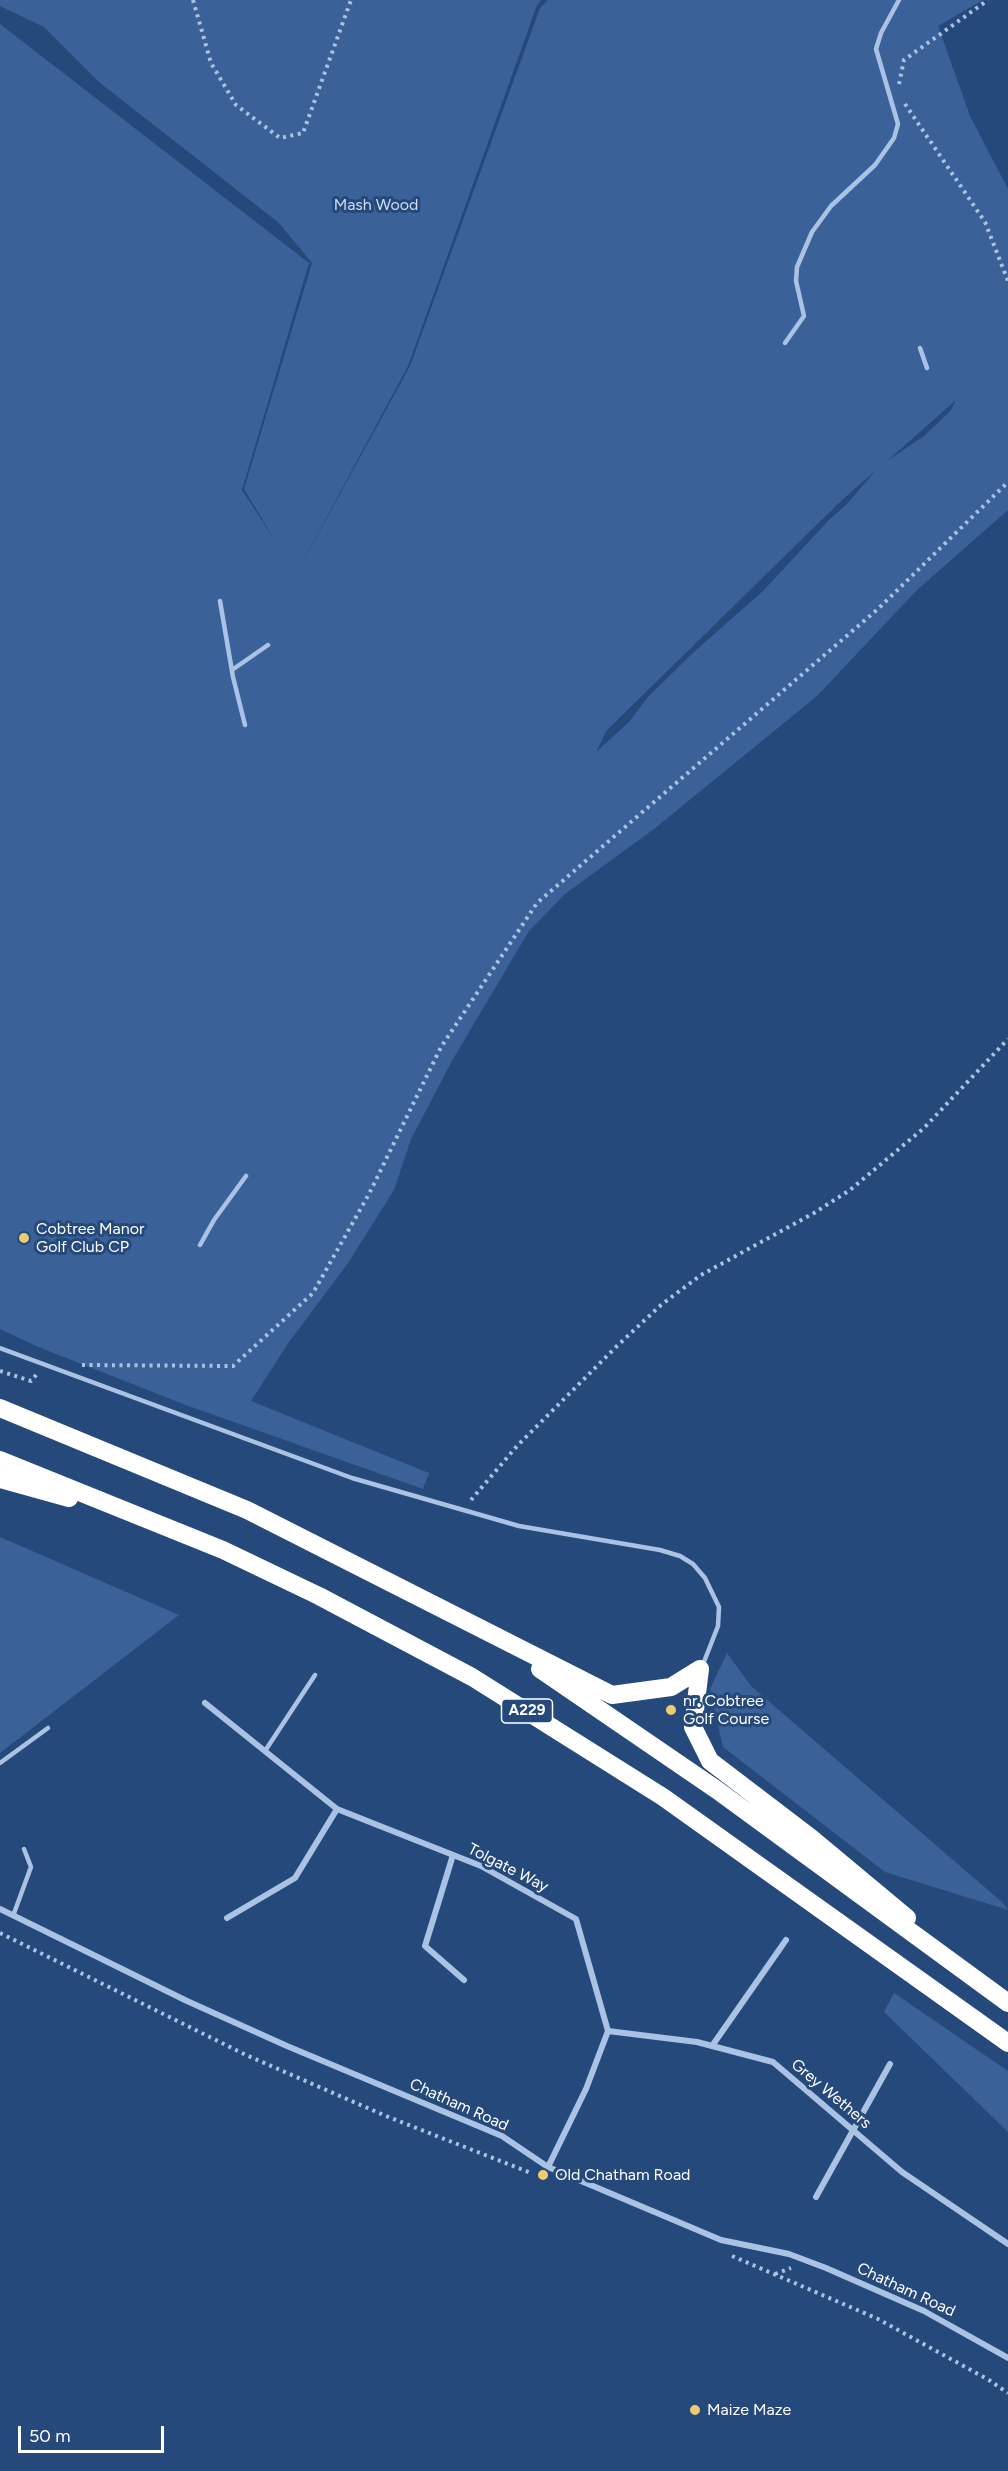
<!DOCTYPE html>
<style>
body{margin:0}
#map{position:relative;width:1008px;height:2471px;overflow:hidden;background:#26497b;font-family:Figtree,sans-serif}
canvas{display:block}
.scale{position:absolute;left:18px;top:2426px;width:146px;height:27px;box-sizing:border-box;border:3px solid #fff;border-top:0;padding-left:8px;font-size:18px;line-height:21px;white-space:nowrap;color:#fff;-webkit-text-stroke:4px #26497b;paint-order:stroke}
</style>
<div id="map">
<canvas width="1008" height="2471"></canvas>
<div class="scale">50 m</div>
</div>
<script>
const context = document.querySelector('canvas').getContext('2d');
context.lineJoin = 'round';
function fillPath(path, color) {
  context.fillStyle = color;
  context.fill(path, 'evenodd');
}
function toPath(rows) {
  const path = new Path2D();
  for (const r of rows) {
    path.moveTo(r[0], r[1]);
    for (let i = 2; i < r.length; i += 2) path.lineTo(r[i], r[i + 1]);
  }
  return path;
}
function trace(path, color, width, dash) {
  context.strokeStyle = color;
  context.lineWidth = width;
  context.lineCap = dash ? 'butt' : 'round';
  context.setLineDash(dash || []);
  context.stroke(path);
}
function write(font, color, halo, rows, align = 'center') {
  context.font = font + ' Figtree,sans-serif';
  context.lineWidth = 6;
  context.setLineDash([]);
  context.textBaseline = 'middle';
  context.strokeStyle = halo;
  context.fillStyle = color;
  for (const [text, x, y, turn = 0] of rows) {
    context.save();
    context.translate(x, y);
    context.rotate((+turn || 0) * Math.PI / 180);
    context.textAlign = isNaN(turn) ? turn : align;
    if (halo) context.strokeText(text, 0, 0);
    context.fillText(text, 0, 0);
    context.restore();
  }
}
fillPath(toPath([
 [0,0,541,0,537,5,408,366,295,576,410,366,540,8,548,0,983,0,938,26,970,116,1008,189,1008,510,917,590,817,696,654,829,565,894,529,931,453,1059,411,1139,394,1190,348,1263,287,1345,251,1401,429,1473,423,1489,183,1404,36,1346,0,1329,0,24,309,263,242,490,276,542,244,489,312,263,279,223,99,82,44,27,0,6],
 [956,400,951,410,924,436,887,461],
 [876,470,847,504,829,520,762,592,695,651,648,697,629,722,596,752,607,730,841,501],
 [0,1537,179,1615,0,1753],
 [727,1653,751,1686,1003,1903,1008,1910,885,1872,723,1747,710,1689],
 [894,1993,1008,2071,1008,2132,884,2012]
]), '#3a6298');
trace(toPath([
 [193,0,211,63,236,105,280,138,303,133,351,0],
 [899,84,904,60,988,0],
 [905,104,985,222,1008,281],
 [82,1365,233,1366,313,1293,369,1194,441,1047,537,903,879,608,1008,482],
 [0,1371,31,1381,37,1374],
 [471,1500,517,1446,617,1346,661,1305,701,1275,814,1213,850,1190,924,1128,1008,1039],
 [0,1933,246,2055,386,2116,531,2173],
 [732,2256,878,2319,989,2380,1008,2393],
 [775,2274,791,2268]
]), '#aac2e4', 4, [3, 4.5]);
trace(toPath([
 [785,343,804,316,796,281,797,267,812,232,831,206,875,165,894,138,898,124,876,49,881,33,899,0],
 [920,348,927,368],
 [220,601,233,677,245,725],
 [232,670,268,645],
 [200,1245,214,1220,246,1176],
 [0,1348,352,1478,519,1526,660,1550,680,1556,693,1564,705,1578,719,1607,718,1626,702,1667],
 [265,1751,315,1675],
 [0,1763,48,1728],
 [13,1916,31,1867,24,1849]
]), '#aac2e4', 4.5);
trace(toPath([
 [205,1703,337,1809,481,1866,576,1919,608,2031,586,2089,548,2167],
 [453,1855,425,1946,464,1980],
 [0,1909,187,2001,287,2046,502,2136,548,2167,721,2240,789,2254,826,2268,924,2311,1008,2358],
 [227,1918,295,1878,337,1809],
 [608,2031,697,2042,773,2062,902,2172,1008,2244],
 [712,2046,786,1940],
 [816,2197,890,2064]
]), '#aac2e4', 6);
trace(toPath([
 [0,1408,247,1510,612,1695,671,1687,700,1669],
 [0,1460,223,1550,319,1596,472,1677,663,1797,1008,2043],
 [0,1479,69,1498],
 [540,1669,717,1790,1008,2003],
 [700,1669,693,1727,710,1761,811,1838,907,1918]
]), '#fff', 18);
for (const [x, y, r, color] of [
 [24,1238,6,"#edcc6f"],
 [671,1710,6,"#edcc6f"],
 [543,2175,6,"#edcc6f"],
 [695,2410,6,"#edcc6f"]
]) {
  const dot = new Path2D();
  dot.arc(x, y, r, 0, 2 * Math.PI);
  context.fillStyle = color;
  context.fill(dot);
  trace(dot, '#26497b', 2);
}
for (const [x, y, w] of [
 [527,1711,51]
]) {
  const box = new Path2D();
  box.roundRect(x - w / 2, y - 12, w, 24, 4.5);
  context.fillStyle = '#26497b';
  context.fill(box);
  trace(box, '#fff', 1.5);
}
write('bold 15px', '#fff', null, [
 ["A229",527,1711]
]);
write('16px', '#ccddf3', '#26497b', [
 ["Mash Wood",376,205]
]);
write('16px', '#fff', '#26497b', [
 ["Cobtree Manor",36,1229],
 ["Golf Club CP",36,1247],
 ["nr. Cobtree",683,1701],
 ["Golf Course",683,1719],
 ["Old Chatham Road",555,2175],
 ["Maize Maze",707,2410]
], 'left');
write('16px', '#fff', '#26497b', [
 ["Tolgate Way",508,1868,27],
 ["Grey Wethers",831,2094,40],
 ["Chatham Road",459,2105,24],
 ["Chatham Road",906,2290,25]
]);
</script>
